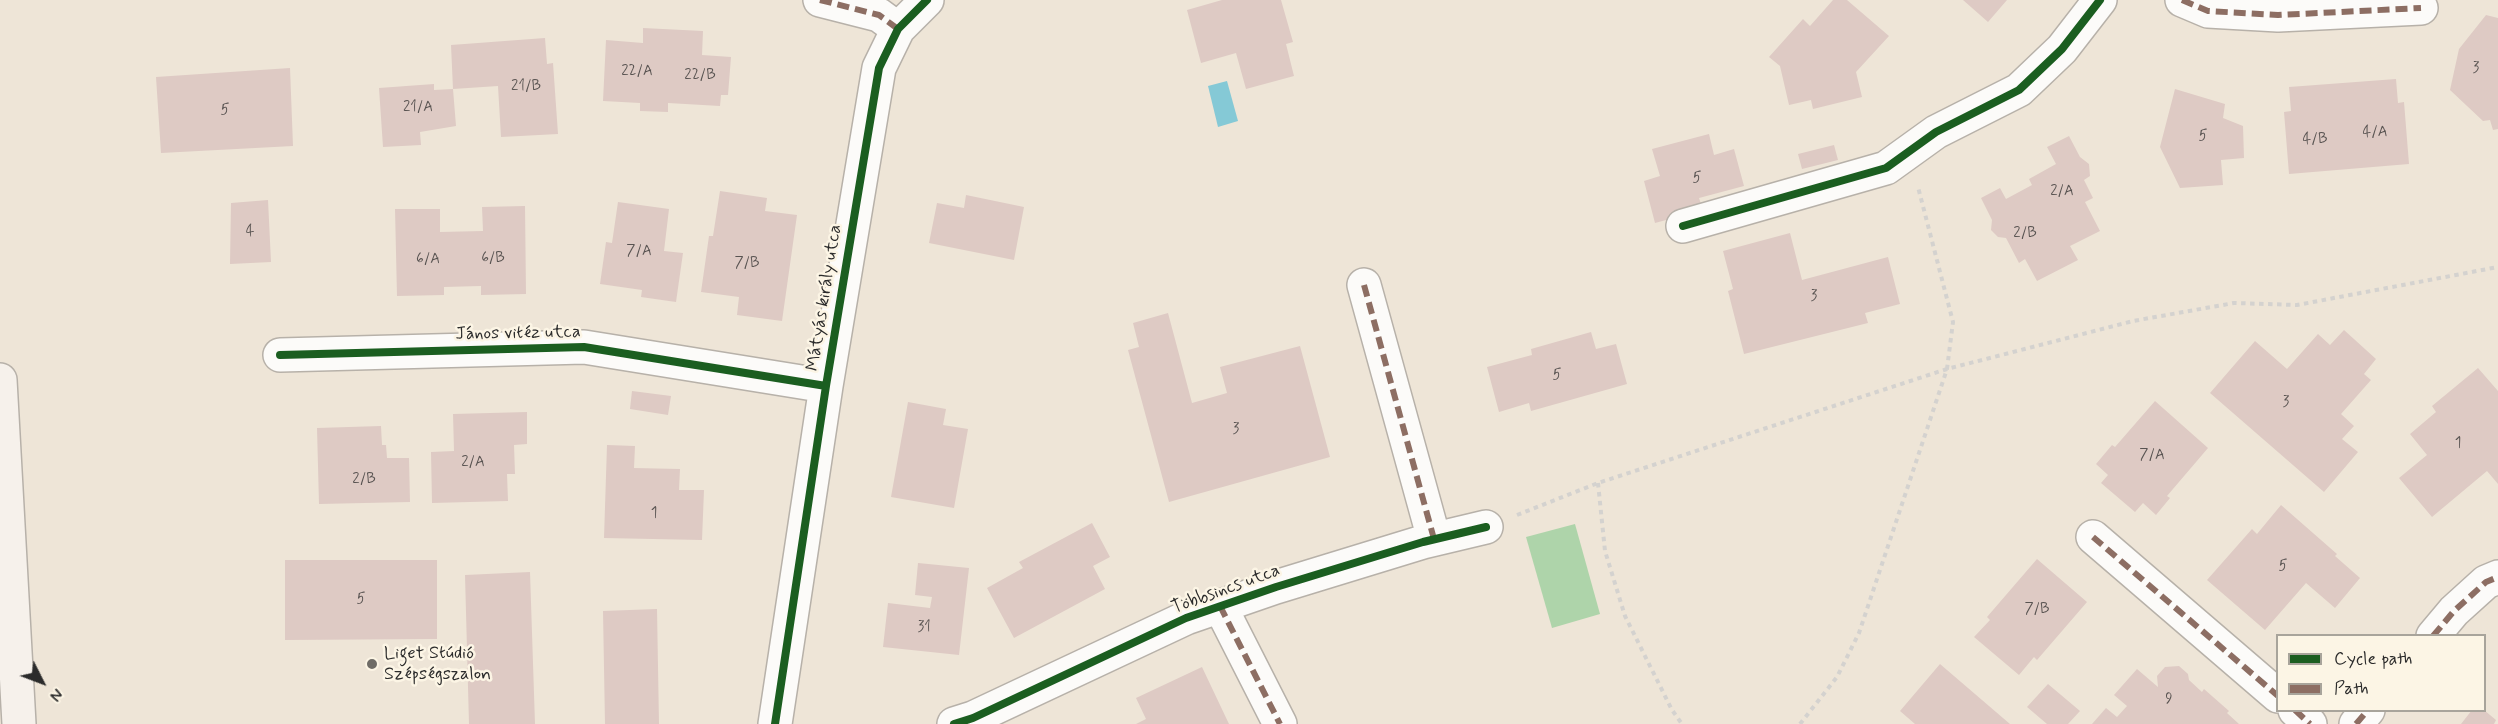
<!DOCTYPE html>
<meta charset="utf-8">
<style>
body{margin:0}
#map{position:relative;width:2498px;height:724px;overflow:hidden;background:#eee5d7;font-family:Mynerve,sans-serif}
canvas{display:block}
.legend{position:absolute;left:2276px;top:634px;width:210px;height:78px;box-sizing:border-box;background:#fcf5e5;border:2px solid #a8a49b;margin:0;padding:8px 10px;list-style:none;font-size:18px;color:#2b2b2b}
.legend li{display:flex;align-items:center;gap:12px;height:30px}
.legend b{width:30px;border:2px solid #a8a49b}
.north{position:absolute;left:12px;top:652px;width:60px;height:60px;-webkit-text-stroke:4px #fcf5e5;paint-order:stroke;rotate:132deg;font-size:16px;font-weight:700;line-height:24px;text-align:center;color:#2b2b2b}
.north::after{content:'';display:block;margin:auto;width:21px;height:27px;background:#2b2b2b;clip-path:polygon(50% 0,100% 100%,50% 72%,0 100%)}
</style>
<div id="map">
<canvas width="2498" height="724"></canvas>
<ul class="legend">
<li><b style="height:8px;background:#1b5e20"></b>Cycle path</li>
<li><b style="height:8px;background:#8d6e63"></b>Path</li>
</ul>
<div class="north">N</div>
</div>
<script>
const context = document.querySelector('canvas').getContext('2d');
context.lineJoin = 'round';
function fillPath(path, color) {
  context.fillStyle = color;
  context.fill(path, 'evenodd');
}
function toPath(rows) {
  const path = new Path2D();
  for (const r of rows) {
    path.moveTo(r[0], r[1]);
    for (let i = 2; i < r.length; i += 2) path.lineTo(r[i], r[i + 1]);
  }
  return path;
}
function trace(path, color, width, dash) {
  context.strokeStyle = color;
  context.lineWidth = width;
  context.lineCap = dash ? 'butt' : 'round';
  context.setLineDash(dash || []);
  context.stroke(path);
}
function write(font, color, halo, rows, align = 'center') {
  context.font = font + ' Mynerve,sans-serif';
  context.lineWidth = 5;
  context.setLineDash([]);
  context.textBaseline = 'middle';
  context.strokeStyle = halo;
  context.fillStyle = color;
  for (const [text, x, y, turn = 0] of rows) {
    context.save();
    context.translate(x, y);
    context.rotate((+turn || 0) * Math.PI / 180);
    context.textAlign = isNaN(turn) ? turn : align;
    if (halo) context.strokeText(text, 0, 0);
    context.fillText(text, 0, 0);
    context.restore();
  }
}
fillPath(toPath([
 [1575,524,1600,614,1552,628,1526,537]
]), '#aed4aa');
fillPath(toPath([
 [1227,81,1238,121,1218,127,1208,86]
]), '#85c9d6');
fillPath(toPath([
 [1222,0,1281,0,1293,42,1286,44,1294,76,1246,89,1236,53,1201,63,1187,10],
 [1833,0,1847,0,1889,36,1856,72,1862,97,1813,109,1811,100,1789,105,1780,66,1769,57,1803,19,1810,26],
 [1963,0,2007,0,1988,22],
 [2486,15,2498,18,2498,129,2493,130,2490,120,2483,121,2450,90,2459,49],
 [643,28,703,31,702,55,731,57,728,95,721,95,720,106,668,103,668,112,640,111,640,103,603,101,606,40,643,43],
 [545,38,547,64,553,63,558,134,501,137,498,86,453,89,451,45],
 [290,68,293,146,161,153,156,77],
 [2396,79,2398,103,2404,102,2409,164,2289,174,2284,112,2291,111,2289,87],
 [434,84,434,90,453,89,456,126,420,132,421,145,383,147,379,88],
 [2175,89,2225,104,2223,118,2243,126,2244,158,2221,160,2223,185,2180,188,2160,147],
 [1709,134,1714,155,1734,149,1744,186,1699,198,1703,210,1655,223,1644,181,1660,176,1652,149],
 [2069,136,2080,157,2089,164,2090,176,2084,180,2093,198,2085,202,2100,231,2070,246,2078,260,2037,281,2025,259,2019,263,2006,238,1998,237,1991,230,1992,220,1981,198,2000,188,2006,199,2032,185,2029,179,2056,164,2047,147],
 [1834,145,1838,160,1802,169,1798,154],
 [720,191,767,198,765,211,797,215,782,321,737,315,739,297,701,292,709,236,713,236],
 [966,195,1024,207,1014,260,929,243,937,203,964,208],
 [268,200,271,262,230,264,231,203],
 [618,202,669,209,664,251,683,253,676,302,641,297,642,290,600,284,606,242,612,243],
 [525,206,526,294,481,295,481,286,444,287,444,295,397,296,395,209,440,209,440,232,483,231,482,207],
 [1790,233,1802,280,1888,257,1900,304,1865,313,1868,323,1744,354,1728,291,1733,289,1723,251],
 [1168,313,1192,403,1227,393,1220,367,1300,346,1330,457,1169,502,1128,350,1139,347,1133,323],
 [2344,330,2376,359,2364,374,2371,380,2341,414,2354,426,2342,439,2358,452,2324,492,2210,393,2255,341,2287,369,2318,334,2330,345],
 [1591,332,1596,349,1616,344,1627,384,1531,411,1529,403,1499,412,1487,367,1532,355,1531,349],
 [2478,368,2498,391,2498,484,2487,471,2432,517,2399,478,2427,455,2410,434,2436,412,2432,406],
 [632,391,671,396,668,415,630,409],
 [2155,401,2208,448,2167,496,2170,498,2156,515,2143,503,2135,512,2101,483,2108,475,2096,464,2112,445,2115,447],
 [908,402,946,409,943,425,968,429,954,508,891,497],
 [527,412,527,444,514,445,515,474,507,474,508,501,432,503,431,452,454,451,453,414],
 [381,426,382,445,386,445,387,458,409,458,410,502,319,504,317,428],
 [607,445,635,446,634,468,680,469,679,490,704,490,702,540,604,538],
 [2281,505,2337,554,2335,556,2360,578,2335,608,2306,583,2265,630,2207,580,2252,529,2257,534],
 [1092,523,1110,557,1093,566,1105,589,1014,638,987,588,1023,568,1019,562],
 [2037,559,2087,602,2037,660,2034,657,2019,675,1974,637,1990,620,1987,617],
 [285,560,437,560,437,639,285,640],
 [918,563,969,568,959,655,883,647,888,603,930,608,932,597,915,595],
 [530,572,535,724,469,724,465,575],
 [657,609,659,724,605,724,603,611],
 [1940,664,2010,724,1915,724,1900,711],
 [2179,666,2188,674,2189,680,2202,692,2204,689,2229,711,2227,713,2239,724,2092,724,2106,708,2117,717,2127,706,2114,695,2137,669,2158,687,2157,676,2165,667],
 [1202,667,1229,724,1136,724,1146,719,1136,698],
 [2048,684,2080,711,2068,724,2047,724,2027,707],
 [2472,710,2484,710,2496,720,2494,724,2461,724]
]), '#decac4');
const street = toPath([
 [820,0,879,15,898,29],
 [2182,0,2208,11,2278,15,2421,8],
 [1683,226,1886,168,1936,132,2019,90,2062,49,2100,0],
 [1364,285,1434,539],
 [280,355,584,347,826,386],
 [2093,537,2278,696],
 [1220,606,1280,724],
 [2433,636,2454,611,2486,582,2498,577],
 [2295,710,2310,724],
 [775,724,826,386,879,68,898,29,927,0],
 [954,724,973,718,1186,618,1276,587,1423,542,1486,527],
 [2356,724,2368,710]
]);
const secondary = toPath([
 [0,380,19,724]
]);
trace(street, '#b7b1a9', 36);
trace(secondary, '#b7b1a9', 36);
trace(toPath([
 [1598,483,1605,551,1625,616,1672,710,1682,724],
 [1517,515,1598,483,1947,369,2133,321,2234,303,2297,305,2498,267],
 [1800,724,1837,677,1859,633,1947,369,1953,322,1918,187]
]), '#d4d2cf', 4, [4.5, 4.5]);
trace(street, '#fcfbf9', 33);
trace(secondary, '#f6f1eb', 33);
trace(toPath([
 [820,0,879,15,898,29],
 [2182,0,2208,11,2278,15,2421,8],
 [1364,285,1434,539],
 [2093,537,2278,696],
 [1220,606,1280,724],
 [2433,636,2454,611,2486,582,2498,577],
 [2295,710,2310,724],
 [2356,724,2368,710]
]), '#8d6e63', 6, [12, 6]);
trace(toPath([
 [1683,226,1886,168,1936,132,2019,90,2062,49,2100,0],
 [280,355,584,347,826,386],
 [775,724,826,386,879,68,898,29,927,0],
 [954,724,973,718,1186,618,1276,587,1423,542,1486,527]
]), '#1b5e20', 8);
for (const [x, y, r, color] of [
 [372,664,6,"#6f6c67"]
]) {
  const dot = new Path2D();
  dot.arc(x, y, r, 0, 2 * Math.PI);
  context.fillStyle = color;
  context.fill(dot);
  trace(dot, '#fcf5e5', 2);
}
write('15px', '#585351', null, [
 ["3",2476,69],
 ["22/A",637,72],
 ["22/B",700,76],
 ["21/B",526,87],
 ["21/A",418,108],
 ["5",225,111],
 ["4/A",2375,133],
 ["5",2203,137],
 ["4/B",2315,140],
 ["5",1697,179],
 ["2/A",2062,192],
 ["4",250,232],
 ["2/B",2025,234],
 ["7/A",639,252],
 ["6/B",493,259],
 ["6/A",428,260],
 ["7/B",747,264],
 ["3",1814,297],
 ["5",1557,376],
 ["3",2286,403],
 ["3",1236,430],
 ["1",2458,444],
 ["7/A",2152,456],
 ["2/A",473,463],
 ["2/B",364,480],
 ["1",654,514],
 ["5",2283,567],
 ["5",361,600],
 ["7/B",2037,610],
 ["31",924,628],
 ["9",2169,700]
]);
write('18px', '#2b2b2b', '#fcf5e5', [
 ["Mátyás király utca",825,298,-81],
 ["János vitéz utca",518,334,-1],
 ["Többsincs utca",1226,590,-20]
]);
write('18px', '#2b2b2b', '#fcf5e5', [
 ["Liget Stúdió",384,654],
 ["Szépségszalon",384,675]
], 'left');
</script>
